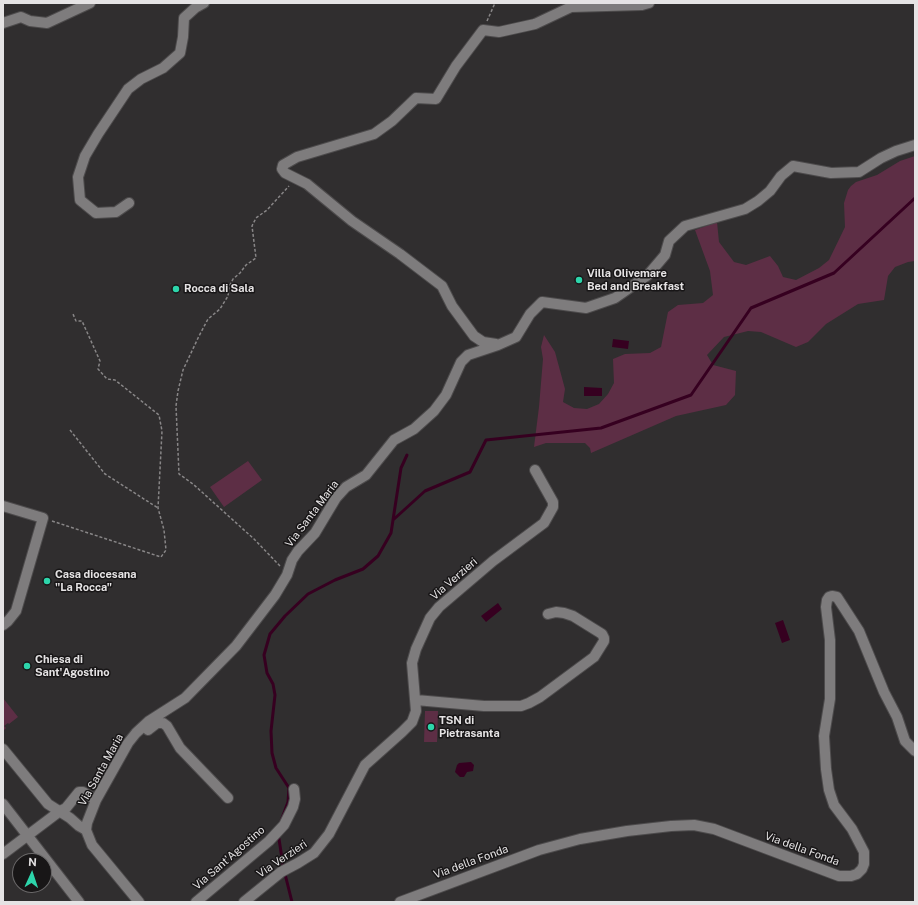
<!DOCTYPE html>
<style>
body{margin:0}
#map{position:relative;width:918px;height:905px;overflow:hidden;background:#302e2f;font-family:"Public Sans",sans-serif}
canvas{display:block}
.frame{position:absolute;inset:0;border:4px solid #e5e3e4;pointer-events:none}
.north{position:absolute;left:12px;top:853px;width:40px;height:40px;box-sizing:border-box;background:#181617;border:1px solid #6a6869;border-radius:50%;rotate:3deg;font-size:11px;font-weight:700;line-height:16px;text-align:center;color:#e5e3e4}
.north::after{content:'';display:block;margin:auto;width:14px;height:18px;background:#2dd5ab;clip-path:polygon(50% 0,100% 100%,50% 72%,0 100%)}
</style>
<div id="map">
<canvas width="918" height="905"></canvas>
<div class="frame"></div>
<div class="north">N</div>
</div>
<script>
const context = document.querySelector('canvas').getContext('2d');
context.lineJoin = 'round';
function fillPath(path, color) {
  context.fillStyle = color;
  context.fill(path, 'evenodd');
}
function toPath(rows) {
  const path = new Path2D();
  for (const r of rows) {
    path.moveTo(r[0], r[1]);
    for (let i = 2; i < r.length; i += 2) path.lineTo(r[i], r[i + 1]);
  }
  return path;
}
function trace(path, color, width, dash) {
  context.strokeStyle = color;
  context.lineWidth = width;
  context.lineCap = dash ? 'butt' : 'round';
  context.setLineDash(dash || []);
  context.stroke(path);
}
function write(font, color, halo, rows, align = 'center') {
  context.font = font + ' "Public Sans",sans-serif';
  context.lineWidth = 3;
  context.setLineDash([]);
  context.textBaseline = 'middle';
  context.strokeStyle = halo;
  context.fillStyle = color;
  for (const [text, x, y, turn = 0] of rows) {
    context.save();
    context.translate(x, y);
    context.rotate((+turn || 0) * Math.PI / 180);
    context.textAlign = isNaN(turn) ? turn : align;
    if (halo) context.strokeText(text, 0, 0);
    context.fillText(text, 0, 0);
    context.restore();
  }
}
fillPath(toPath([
 [915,156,915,261,908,262,895,267,888,276,884,300,858,304,826,324,808,342,796,347,761,332,748,331,724,337,707,355,713,365,736,371,735,395,726,405,676,416,591,453,590,448,585,443,546,443,534,447,539,407,543,359,541,347,544,335,555,352,565,389,563,402,574,408,587,409,599,404,608,394,614,383,613,359,625,354,650,353,661,347,668,312,678,305,703,303,713,295,710,271,695,230,717,222,719,242,734,262,746,265,770,256,778,266,783,277,796,280,819,268,829,260,845,227,844,203,848,190,851,186,856,182,877,175,900,161],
 [248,461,262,480,224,507,210,487],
 [3,698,18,717,9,724,8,723,4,726,6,728,3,731],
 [425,711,438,711,437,742,424,742]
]), '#5d2e45');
fillPath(toPath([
 [613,339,629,341,628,349,612,347],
 [584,387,602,388,602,396,584,396],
 [498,603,502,609,486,622,481,616],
 [783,620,790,640,782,643,775,623],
 [471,762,474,765,473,771,467,772,464,777,460,777,455,772,457,765,459,763]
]), '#360020');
trace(toPath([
 [393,520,425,491,470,472,486,440,601,428,691,395,751,308,834,273,915,198],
 [281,821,288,802,289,788,276,768,272,753,271,731,275,695,273,684,267,673,264,655,270,634,285,616,308,594,335,580,363,569,378,556,391,533,401,468,407,455],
 [279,839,283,865],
 [285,874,292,902]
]), '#360020', 3);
const minor = toPath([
 [3,23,21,17,30,21,47,23,90,3],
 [129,203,116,212,96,213,80,200,78,177,85,156,98,134,128,89,141,79,163,68,180,53,183,37,184,18,195,8,204,3],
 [496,344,483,342,474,336,452,306,442,286,400,254,352,221,307,184,285,173,282,169,283,165,297,157,374,134,392,121,416,98,436,99,456,66,483,30,499,32,535,24,571,7,642,5,649,3],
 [3,506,43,518,16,611,8,621,3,625],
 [416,700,484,706,521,706,529,703,540,697,594,657,604,641,604,638,602,634,573,616,564,613,556,612,548,614],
 [148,730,157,723,163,723,167,726,180,748,228,798],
 [3,749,48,804,70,818,79,826,86,830,92,845,139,902],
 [3,804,79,902],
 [86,830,87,823,96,800,128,743,136,733,149,721,185,698,236,646,275,595,287,575,292,560,298,551,315,533,336,498,346,487,366,475,394,440,414,429,434,411,446,395,461,362,468,355,498,345,516,337,530,314,542,302,586,308,615,298,648,275,665,255,669,241,685,226,745,209,758,201,770,191,781,176,793,166,831,173,859,172,881,158,896,151,915,145],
 [3,854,60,811,66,808,79,792,83,792,96,800],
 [196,902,269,841,284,825,293,807,295,799,294,789],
 [244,902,281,872,298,863,314,853,329,834,365,765,402,732,412,722,416,711,412,663,416,649,430,618,439,607,493,561,544,523,553,507,553,502,535,470],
 [400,902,539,850,580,839,627,831,671,826,694,825,714,829,839,876,851,876,857,874,862,869,864,864,864,852,852,829,834,805,829,790,826,769,824,736,830,699,830,640,826,607,827,600,829,597,832,596,837,597,859,631,884,692,897,717,905,741,915,751]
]);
trace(minor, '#4d4b4c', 12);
trace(toPath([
 [487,21,495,3],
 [70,430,105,474,158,508],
 [52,521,161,557,166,550,164,530,158,508,162,431,159,415,115,380,107,379,98,369,100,361,82,321,76,321,73,314],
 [280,566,254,539,193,484,179,474,176,406,178,391,183,370,199,336,208,319,220,309,228,296,229,287,233,279,240,273,246,265,256,258,252,226,256,218,267,210,289,186]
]), '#888687', 1.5, [3, 2]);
trace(minor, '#7e7c7d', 10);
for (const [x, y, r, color] of [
 [579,280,4,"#2dd5ab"],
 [176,289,4,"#2dd5ab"],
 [47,581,4,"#2dd5ab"],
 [27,666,4,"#2dd5ab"],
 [431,727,4,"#2dd5ab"]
]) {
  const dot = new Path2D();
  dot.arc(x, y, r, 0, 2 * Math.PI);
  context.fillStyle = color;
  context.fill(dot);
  trace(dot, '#181617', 1.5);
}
write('bold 11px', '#e5e3e4', '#181617', [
 ["Villa Olivemare",587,274],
 ["Bed and Breakfast",587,287],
 ["Rocca di Sala",184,289],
 ["Casa diocesana",55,575],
 ["\"La Rocca\"",55,588],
 ["Chiesa di",35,660],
 ["Sant'Agostino",35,673],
 ["TSN di",439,721],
 ["Pietrasanta",439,734]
], 'left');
write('11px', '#e5e3e4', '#181617', [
 ["Via Santa Maria",312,514,-53],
 ["Via Verzieri",454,579,-41],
 ["Via Santa Maria",101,770,-61],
 ["Via della Fonda",802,849,20],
 ["Via Sant'Agostino",229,858,-41],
 ["Via Verzieri",282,859,-34],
 ["Via della Fonda",471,862,-20]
]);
</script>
